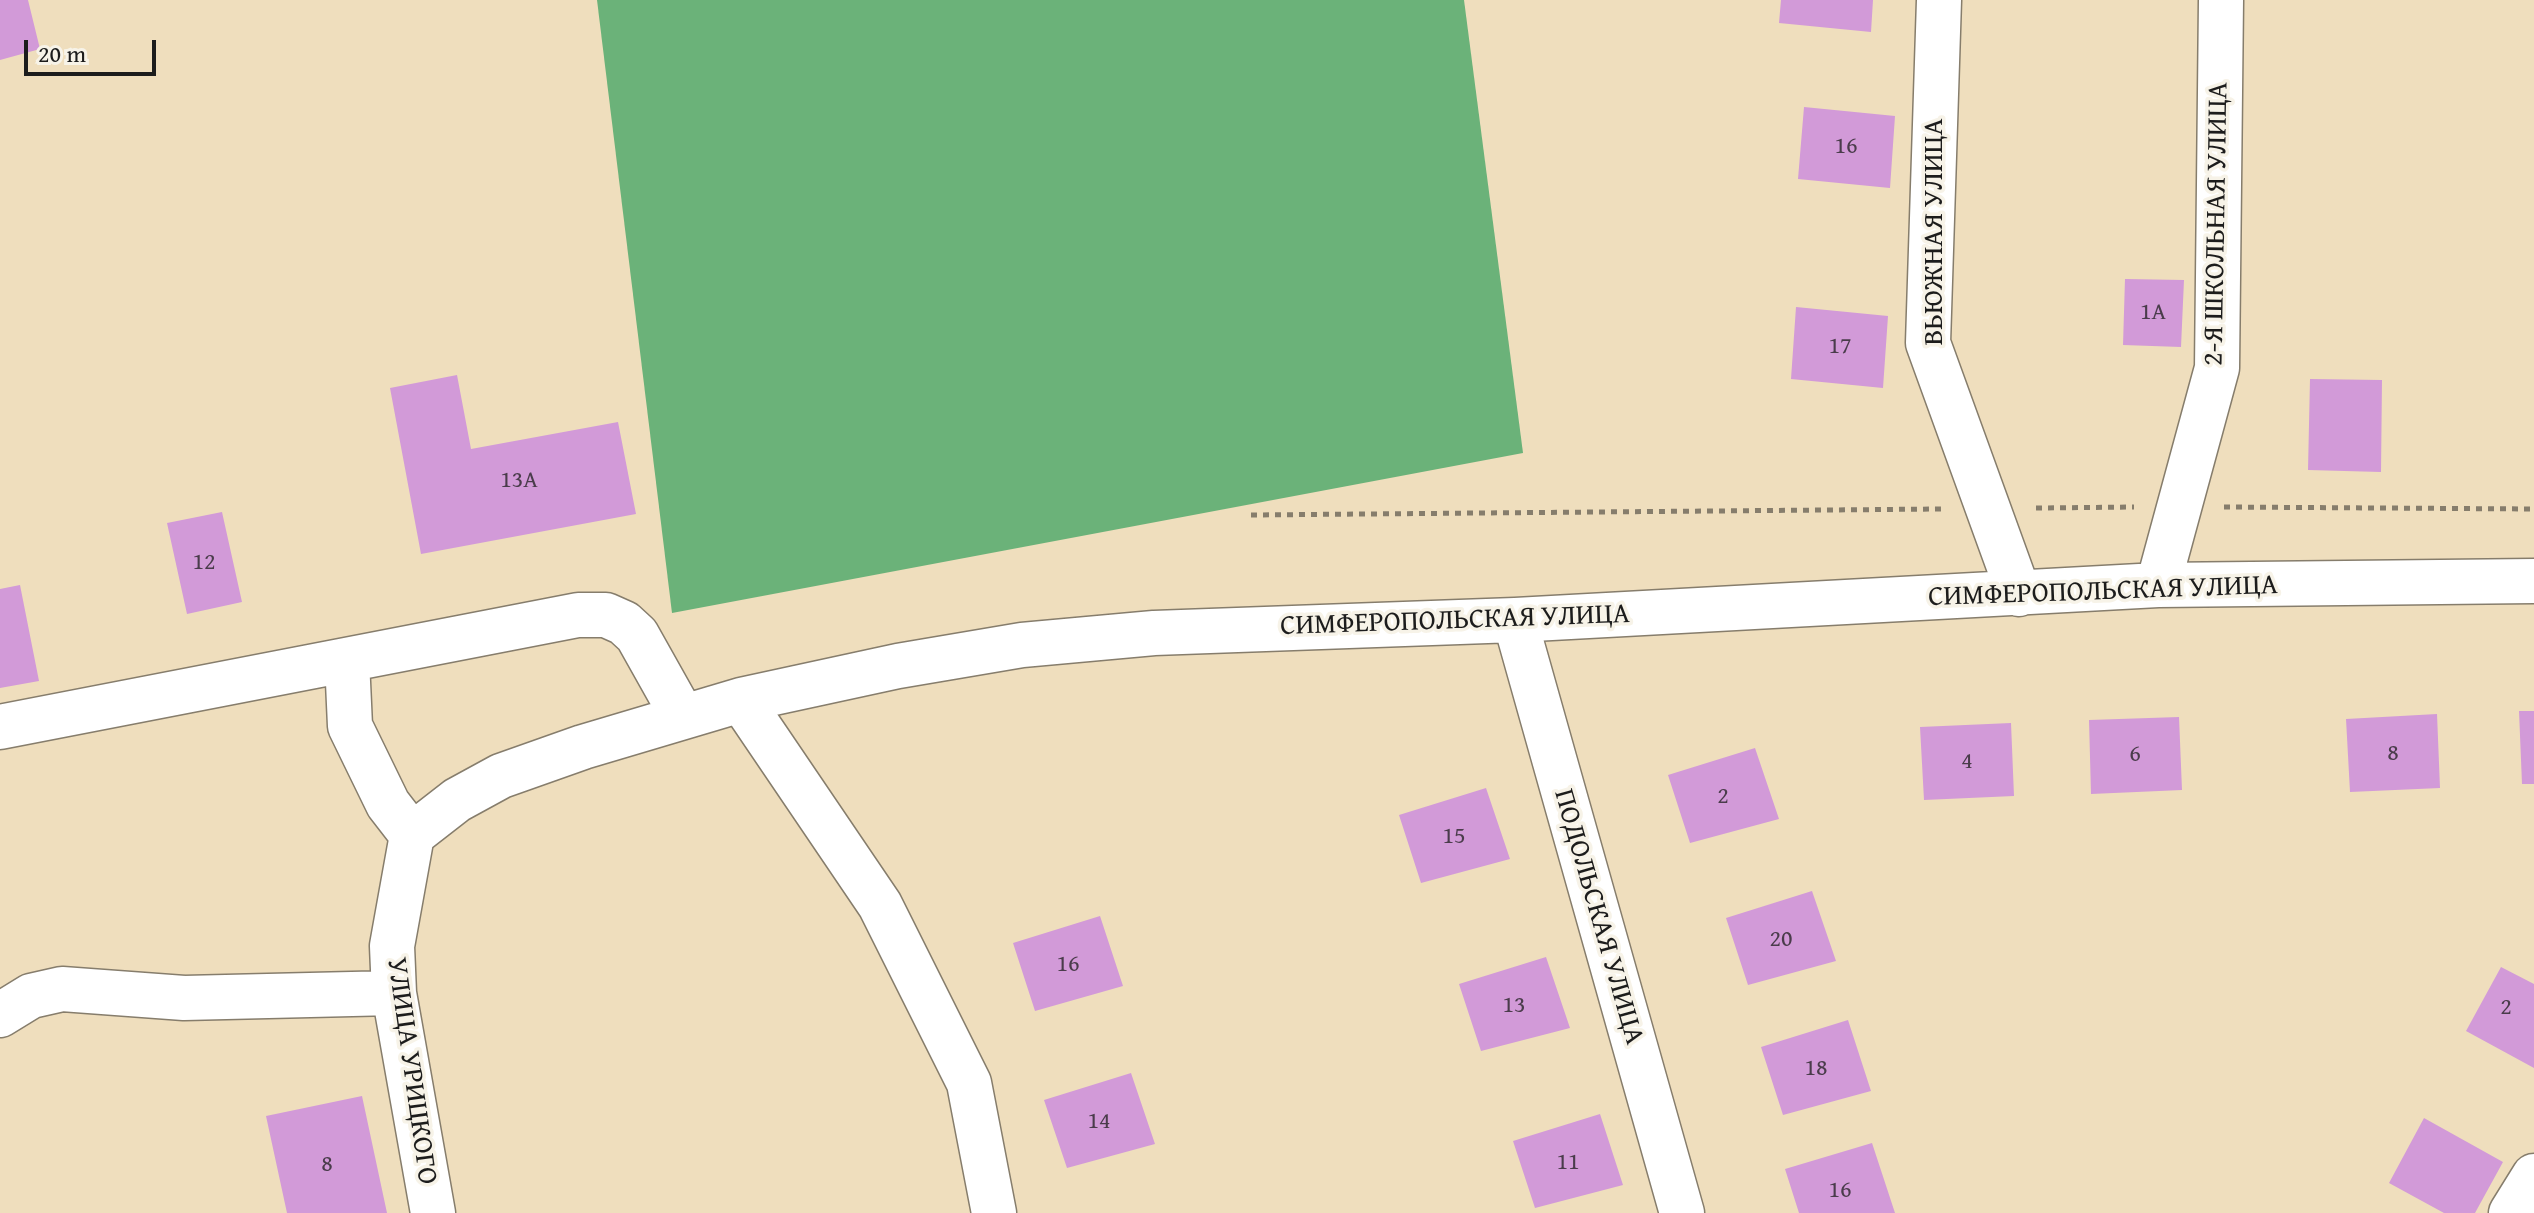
<!DOCTYPE html>
<meta charset="utf-8">
<style>
body{margin:0}
#map{position:relative;width:2534px;height:1213px;overflow:hidden;background:#efdebd;font-family:"Gentium Book Plus",serif}
canvas{display:block}
.scale{position:absolute;left:24px;top:40px;width:132px;height:36px;box-sizing:border-box;border:4px solid #1c1c1c;border-top:0;padding-left:10px;font-size:24px;line-height:28px;white-space:nowrap;color:#1c1c1c;-webkit-text-stroke:6px #f7f3e8;paint-order:stroke}
</style>
<div id="map">
<canvas width="2534" height="1213"></canvas>
<div class="scale">20 m</div>
</div>
<script>
const context = document.querySelector('canvas').getContext('2d');
context.lineJoin = 'round';
function fillPath(path, color) {
  context.fillStyle = color;
  context.fill(path, 'evenodd');
}
function toPath(rows) {
  const path = new Path2D();
  for (const r of rows) {
    path.moveTo(r[0], r[1]);
    for (let i = 2; i < r.length; i += 2) path.lineTo(r[i], r[i + 1]);
  }
  return path;
}
function trace(path, color, width, dash) {
  context.strokeStyle = color;
  context.lineWidth = width;
  context.lineCap = dash ? 'butt' : 'round';
  context.setLineDash(dash || []);
  context.stroke(path);
}
function write(font, color, halo, rows, align = 'center') {
  context.font = font + ' "Gentium Book Plus",serif';
  context.lineWidth = 7;
  context.setLineDash([]);
  context.textBaseline = 'middle';
  context.strokeStyle = halo;
  context.fillStyle = color;
  for (const [text, x, y, turn = 0] of rows) {
    context.save();
    context.translate(x, y);
    context.rotate((+turn || 0) * Math.PI / 180);
    context.textAlign = isNaN(turn) ? turn : align;
    if (halo) context.strokeText(text, 0, 0);
    context.fillText(text, 0, 0);
    context.restore();
  }
}
fillPath(toPath([
 [597,0,1464,0,1523,453,672,613]
]), '#6bb279');
fillPath(toPath([
 [0,0,28,0,40,49,0,60],
 [1781,0,1873,0,1871,32,1779,23],
 [1804,107,1895,116,1890,188,1798,179],
 [2125,279,2184,280,2181,347,2123,345],
 [1796,307,1888,316,1883,388,1791,379],
 [457,375,471,449,618,422,636,514,421,554,390,388],
 [2310,379,2382,380,2381,472,2308,470],
 [222,512,242,602,187,614,167,523],
 [20,585,39,681,0,688,0,589],
 [2519,711,2534,711,2534,784,2522,784],
 [2437,714,2440,788,2350,792,2346,719],
 [2179,717,2182,790,2091,794,2089,720],
 [2011,723,2014,796,1924,800,1920,727],
 [1755,748,1779,819,1690,843,1668,775],
 [1486,788,1510,859,1421,883,1399,815],
 [1812,891,1836,961,1748,985,1726,918],
 [1100,916,1123,986,1035,1011,1013,943],
 [1546,957,1570,1028,1481,1051,1459,984],
 [2501,967,2534,984,2534,1068,2466,1031],
 [1848,1020,1871,1091,1783,1115,1761,1047],
 [1131,1073,1155,1144,1067,1168,1044,1100],
 [362,1096,387,1213,287,1213,266,1116],
 [1600,1114,1623,1185,1535,1208,1513,1141],
 [2424,1118,2503,1162,2475,1213,2444,1213,2389,1183],
 [1872,1143,1895,1213,1799,1213,1785,1169]
]), '#d29ad8');
const minor = toPath([
 [1939,0,1928,343,2019,594],
 [2158,585,2217,368,2221,0],
 [1515,620,1682,1213],
 [347,660,350,726,388,804,412,835],
 [741,700,880,905,969,1083,994,1213],
 [0,727,578,615,606,615,624,623,637,635,683,717],
 [412,835,457,800,501,776,583,747,741,700,898,666,1022,645,1154,633,1515,620,2158,585,2534,581],
 [412,835,392,946,394,993,433,1213],
 [0,1015,31,996,62,989,184,998,394,993],
 [2511,1213,2534,1176]
]);
trace(minor, '#867d6c', 47);
trace(toPath([
 [2224,507,2534,509],
 [2036,508,2134,507],
 [1251,515,1942,509]
]), '#867d6c', 5, [6, 6]);
trace(minor, '#fff', 44);
write('24px', '#4a3c4b', null, [
 ["16",1846,147],
 ["1А",2153,313],
 ["17",1840,347],
 ["13А",519,481],
 ["12",204,563],
 ["8",2393,754],
 ["6",2135,755],
 ["4",1967,762],
 ["2",1723,797],
 ["15",1454,837],
 ["20",1781,940],
 ["16",1068,965],
 ["13",1514,1006],
 ["2",2506,1008],
 ["18",1816,1069],
 ["14",1099,1122],
 ["11",1568,1163],
 ["8",327,1165],
 ["16",1840,1191]
]);
write('28px', '#1c1c1c', '#f7f3e8', [
 ["2-Я ШКОЛЬНАЯ УЛИЦА",2217,224,-89],
 ["ВЬЮЖНАЯ УЛИЦА",1935,232,-90],
 ["СИМФЕРОПОЛЬСКАЯ УЛИЦА",2103,592,-2],
 ["СИМФЕРОПОЛЬСКАЯ УЛИЦА",1455,621,-2],
 ["ПОДОЛЬСКАЯ УЛИЦА",1598,917,74],
 ["УЛИЦА УРИЦКОГО",411,1071,82]
]);
</script>
